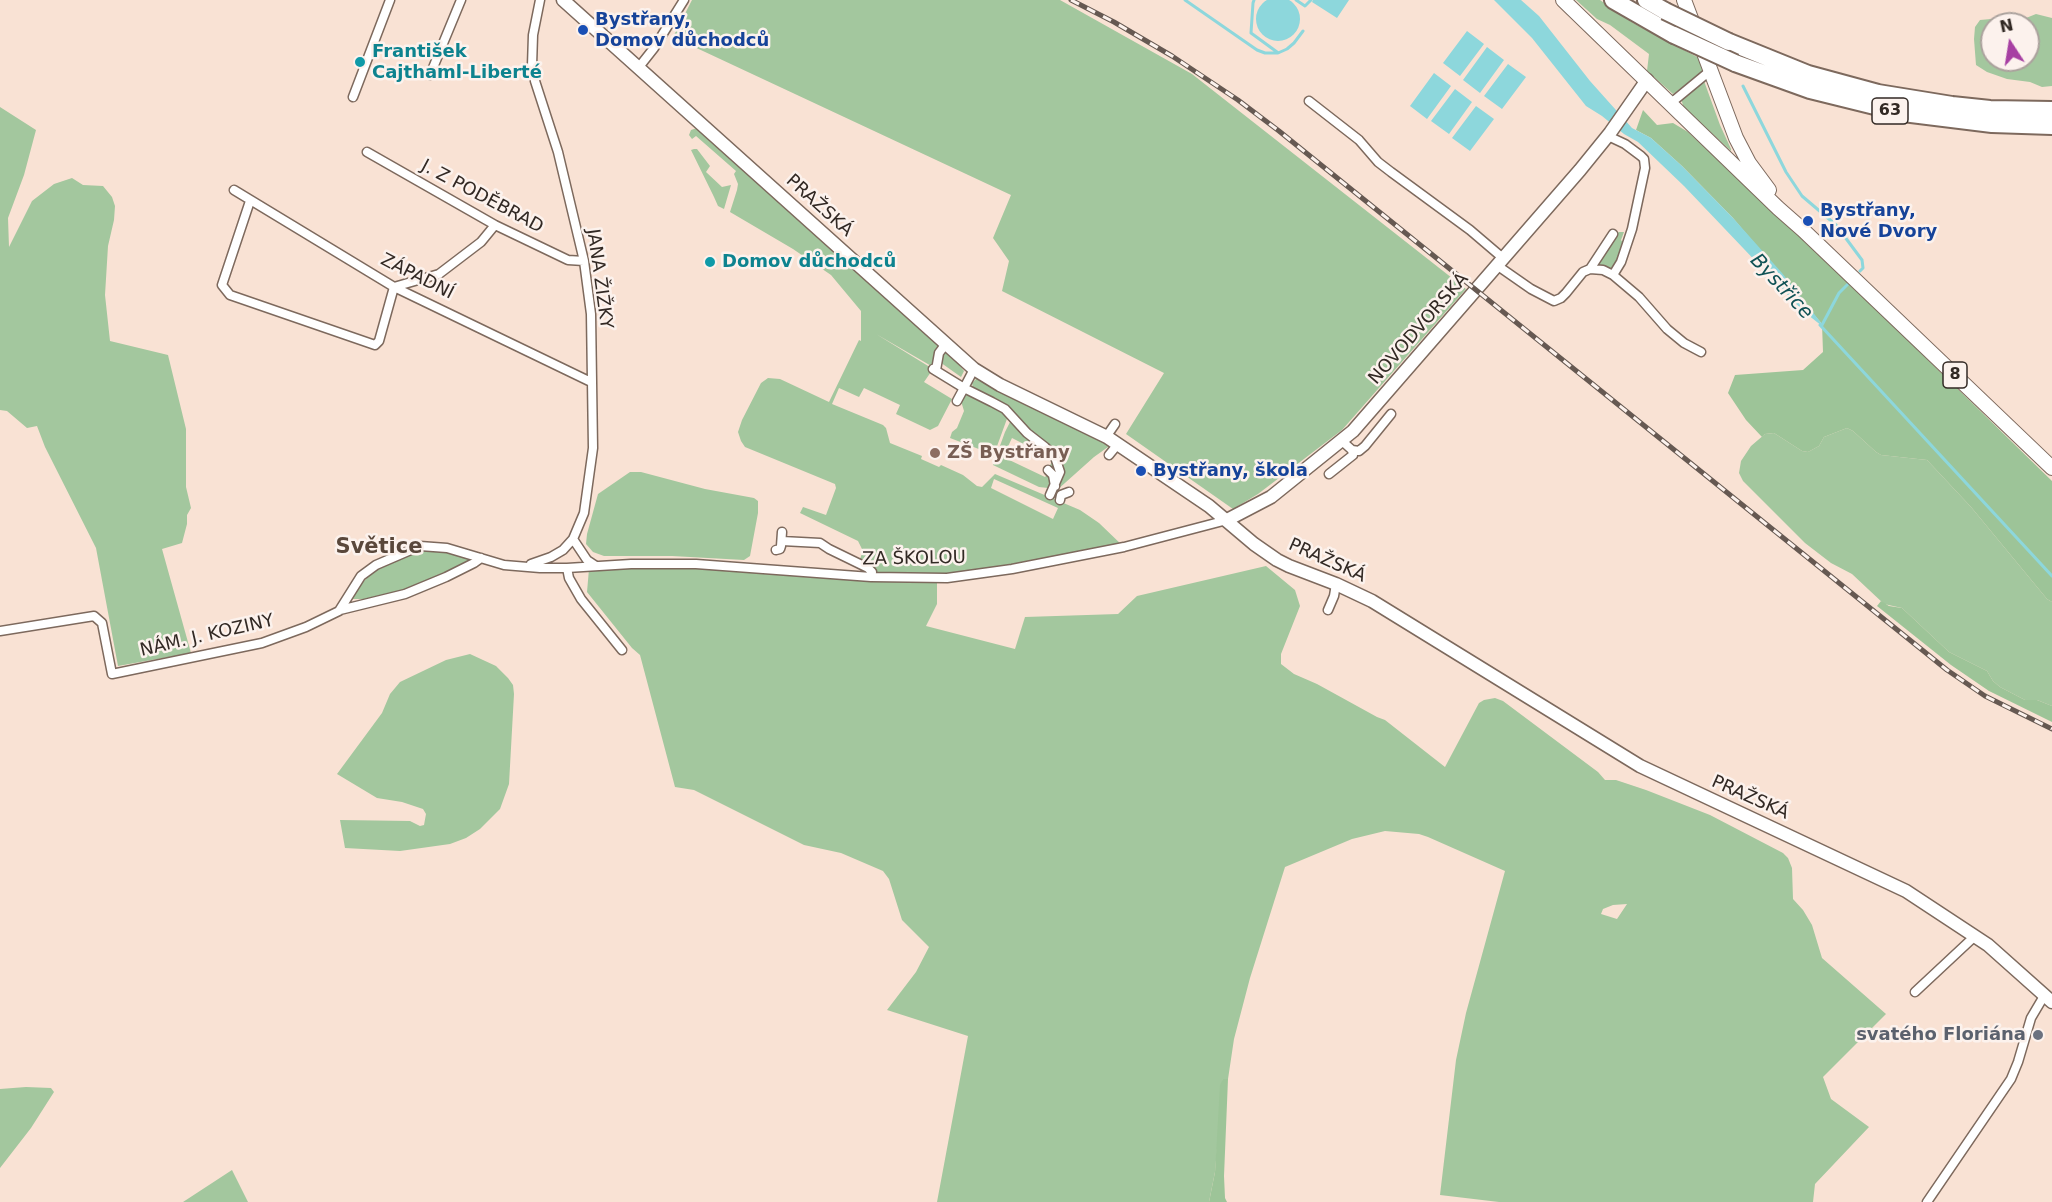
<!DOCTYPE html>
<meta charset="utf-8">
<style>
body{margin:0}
#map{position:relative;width:2052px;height:1202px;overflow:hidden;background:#f9e2d4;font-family:"DejaVu Sans",sans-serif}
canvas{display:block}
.north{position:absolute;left:1980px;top:12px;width:60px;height:60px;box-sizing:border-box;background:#fcf2ed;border:2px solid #aba29d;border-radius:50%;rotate:348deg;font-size:16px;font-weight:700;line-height:24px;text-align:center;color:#322924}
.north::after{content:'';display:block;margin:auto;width:21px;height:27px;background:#a740a3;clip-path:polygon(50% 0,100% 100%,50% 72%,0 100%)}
</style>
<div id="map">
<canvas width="2052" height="1202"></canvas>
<div class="north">N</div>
</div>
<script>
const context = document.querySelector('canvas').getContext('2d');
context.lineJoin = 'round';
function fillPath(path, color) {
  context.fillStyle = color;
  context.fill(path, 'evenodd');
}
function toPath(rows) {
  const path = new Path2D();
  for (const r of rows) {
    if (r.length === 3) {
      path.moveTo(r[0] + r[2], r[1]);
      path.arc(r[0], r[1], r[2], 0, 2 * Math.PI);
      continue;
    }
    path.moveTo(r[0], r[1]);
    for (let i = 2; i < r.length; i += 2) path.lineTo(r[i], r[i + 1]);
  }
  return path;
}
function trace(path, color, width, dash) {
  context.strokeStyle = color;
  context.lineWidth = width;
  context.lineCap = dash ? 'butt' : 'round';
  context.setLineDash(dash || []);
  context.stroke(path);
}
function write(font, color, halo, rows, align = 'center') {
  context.font = font + ' "DejaVu Sans",sans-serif';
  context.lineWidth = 5;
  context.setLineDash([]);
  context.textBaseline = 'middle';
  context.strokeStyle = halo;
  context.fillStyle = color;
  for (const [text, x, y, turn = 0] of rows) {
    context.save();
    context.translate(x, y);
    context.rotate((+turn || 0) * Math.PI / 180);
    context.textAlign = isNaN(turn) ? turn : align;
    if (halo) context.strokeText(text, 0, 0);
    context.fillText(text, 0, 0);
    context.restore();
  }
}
fillPath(toPath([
 [692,0,1060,0,1192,74,1466,289,1342,430,1258,494,1233,509,1126,434,1164,373,1002,291,1009,261,993,238,1011,195,673,37],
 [1576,0,1600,0,1633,23,1699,58,1703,72,1673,94,1647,71,1649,54,1610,25,1597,19],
 [2036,14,2052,18,2052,86,2042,87,2030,82,2007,79,1987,72,1976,65,1974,39,1975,27,1980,20,1991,19,2016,22],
 [1992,24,2028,24,2028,60,1992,60,1992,45,1989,44,1992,44,1991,29],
 [1704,81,1720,125,1731,149,1731,151,1684,108,1681,99],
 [0,107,36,130,24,175,8,218,9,247,32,201,54,184,72,178,83,185,103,186,112,197,115,206,114,220,108,246,105,295,110,341,168,355,186,429,186,487,191,508,187,515,187,524,182,543,162,549,191,653,118,666,96,548,45,447,37,426,27,428,7,411,0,410],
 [700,127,962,364,960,366,964,371,961,377,937,360,933,367,876,334,933,369,924,382,952,399,938,426,930,430,896,414,900,405,864,388,859,397,839,388,832,404,883,425,886,428,890,443,922,456,921,459,939,467,941,465,963,475,977,486,982,487,995,474,1080,510,1099,523,1124,547,947,578,871,577,875,569,862,561,860,559,863,551,858,541,800,513,803,507,826,515,836,488,835,484,745,447,741,441,738,432,742,420,761,383,768,378,780,379,829,402,859,340,861,341,861,311,831,275,793,249,730,212,737,190,738,184,734,174,736,171,696,136,692,139,689,135,691,130],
 [994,479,1058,508,1053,519,991,488],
 [694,149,697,149,710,166,706,172,722,187,731,185,724,209,718,206,714,197,691,150],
 [1619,232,1624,232,1621,240,1625,245,1619,261,1611,268,1604,268,1596,263,1613,236],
 [977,378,1080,428,1108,444,1108,447,1094,457,1056,491,1063,473,1062,464,1057,457,1039,439,973,388,972,383],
 [967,393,996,406,1008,416,996,449,992,452,984,451,950,438,952,432,957,428,964,411,961,401],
 [1012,418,1020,429,1052,456,1057,469,1057,473,1056,476,1052,470,1048,470,1053,459,1012,438,1003,457,1045,477,1047,475,1051,483,1048,488,1039,487,993,465,1005,432],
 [1847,428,1853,431,1876,452,1881,455,1927,460,1971,507,2047,599,2052,602,2052,706,2037,700,2025,700,2000,687,1993,681,1987,671,1949,652,1902,608,1884,604,1852,574,1831,563,1805,543,1743,481,1739,473,1741,461,1751,446,1765,434,1774,433,1802,451,1808,452,1819,446,1824,437],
 [630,472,641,472,705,489,754,498,758,501,758,513,750,556,744,560,672,556,604,556,593,552,586,544,587,534,598,494],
 [428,550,454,551,470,556,468,562,448,573,402,591,368,599,352,599,361,584,375,570,412,554],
 [1266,566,1295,590,1300,606,1281,654,1281,664,1294,674,1317,684,1377,717,1385,720,1445,767,1479,703,1484,700,1495,698,1503,701,1598,772,1605,780,1616,780,1646,790,1710,815,1783,853,1788,858,1792,868,1793,899,1803,910,1812,925,1822,958,1886,1014,1823,1077,1831,1099,1869,1127,1815,1184,1813,1202,1499,1202,1440,1195,1456,1060,1466,1013,1505,871,1428,837,1419,834,1385,831,1352,839,1285,867,1250,978,1234,1039,1228,1079,1223,1079,1215,1172,1209,1202,937,1202,968,1036,887,1010,916,972,929,947,902,920,889,879,883,871,841,853,804,845,694,790,675,787,640,655,632,648,587,592,589,569,695,567,871,581,937,582,937,604,926,626,1015,649,1025,617,1118,614,1137,596],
 [1627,904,1617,919,1601,914,1603,909,1613,905],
 [470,654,496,666,508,678,513,685,514,694,509,784,500,809,480,829,466,838,450,844,400,851,345,848,340,820,410,821,420,826,424,825,426,814,423,809,402,802,377,798,337,774,382,713,390,694,400,682,446,660],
 [26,1087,51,1088,54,1092,31,1128,0,1168,0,1089],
 [232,1170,248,1202,183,1202]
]), '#a3c79e');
fillPath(toPath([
 [1643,110,1657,125,1673,123,1688,132,1841,275,2052,481,2052,602,2047,599,1971,507,1927,460,1881,455,1876,452,1853,431,1847,428,1824,437,1819,446,1808,452,1802,451,1774,433,1765,434,1762,437,1746,420,1728,393,1735,375,1803,370,1823,352,1822,324,1733,218,1682,166,1651,138,1636,130],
 [1881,601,1889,606,1902,608,1949,652,1987,671,1993,681,2000,687,2025,700,2037,700,2052,706,2052,722,1989,691,1951,665,1877,606],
 [1223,1079,1228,1079,1224,1176,1225,1198,1227,1202,1209,1202,1215,1172,1220,1085]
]), '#9dc498');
fillPath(toPath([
 [1278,19,22],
 [1313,0,1349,0,1337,18,1312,2],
 [1494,0,1521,0,1539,16,1590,81,1632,128,1651,138,1682,166,1733,218,1782,273,1822,324,1822,326,1803,311,1684,186,1638,142,1624,134,1602,116,1586,106,1532,38],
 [1467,31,1484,44,1460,76,1443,63],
 [1487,47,1504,60,1480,93,1463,80],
 [1508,64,1526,77,1502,109,1484,96],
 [1434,73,1451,86,1427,119,1410,106],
 [1455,89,1472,102,1449,134,1431,121],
 [1476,106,1494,119,1470,151,1452,138]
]), '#8dd7dc');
trace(toPath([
 [1185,0,1257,50,1265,53,1278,53,1287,49,1294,43,1303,31],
 [1254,0,1253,3,1251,33,1277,52],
 [1296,0,1305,6,1311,0],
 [1743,86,1786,172,1802,196,1836,225,1862,260,1863,268,1860,271],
 [1820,325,2052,576],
 [1822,325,1839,293,1848,284]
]), '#8dd7dc', 3);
const street = toPath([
 [639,67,654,48,684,0],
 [430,75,461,0],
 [353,97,390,0],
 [1309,101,1359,140,1378,162,1391,172,1470,230,1504,259],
 [1671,103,1711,70],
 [1608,136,1625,144,1641,156,1644,159,1645,168,1632,229,1621,262,1613,275,1639,297,1667,329,1684,343,1701,352],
 [367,152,495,225,568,260,584,261],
 [234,190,394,287,591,382],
 [250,201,222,285,230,295,375,345,379,341,394,287,439,274,481,242,495,225],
 [1498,266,1531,289,1554,301,1561,298,1566,293,1583,272,1590,269,1613,234],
 [1590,269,1603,270,1613,275],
 [933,369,964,388,974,369],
 [936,370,939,353,945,345],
 [957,401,964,388,992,402,1005,409,1027,433,1045,447,1055,457,1060,472,1050,495],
 [1106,437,1115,424],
 [1352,450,1359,451,1365,446,1391,414],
 [1109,455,1118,444],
 [1048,470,1053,475,1055,486],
 [1329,474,1353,455,1352,450,1342,441],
 [1060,500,1061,495,1069,492],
 [573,539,587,560,596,566],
 [782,541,820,543,829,549,868,568,872,572,871,577],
 [776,550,780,549,781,546,782,532],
 [531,564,551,557,563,550,573,539,584,513,593,448,591,314,584,261,558,152,535,81,532,66,533,35,540,0],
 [567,568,569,578,581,599,622,650],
 [340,610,405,594,446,577,474,563,481,558],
 [1328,610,1334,596,1336,584],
 [0,631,94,616,102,623,112,674,262,643,306,627,339,611,361,576,376,565,420,546,447,548,504,565,540,568,567,568,631,564,696,564,871,577,947,578,1012,569,1124,547,1227,520],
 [1915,992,1975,936],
 [1927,1202,2011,1079,2018,1062,2031,1018,2044,996]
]);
const secondary = toPath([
 [563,0,974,369,1000,385,1107,437,1209,506,1254,544,1277,560,1289,566,1336,584,1372,601,1640,766,1906,891,1988,945,2052,1002],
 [1227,520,1271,497,1353,431,1580,170,1610,133,1647,80]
]);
const primary = toPath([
 [1563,0,1778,208,1803,230,2052,468],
 [1684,0,1736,138,1749,163,1769,190]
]);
const highway = toPath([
 [1613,0,1674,35],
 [1646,0,1665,11],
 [1729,42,1808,74,1878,93,1952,105,1990,109,2052,110],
 [1735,63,1810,90,1903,113,1992,124,2052,126]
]);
trace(street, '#7d695d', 11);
trace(secondary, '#7d695d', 15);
trace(primary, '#7d695d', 16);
trace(highway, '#7d695d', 20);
trace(street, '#fff', 8);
trace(secondary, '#fff', 12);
trace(primary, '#fff', 14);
trace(highway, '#fff', 16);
const rail = toPath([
 [1071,0,1114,22,1172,56,1238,100,1279,131,1947,670,1985,696,2052,729]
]);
trace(rail, '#665952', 5);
trace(rail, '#fcf2ed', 3, [9]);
const highwayBridge = toPath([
 [1665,11,1729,42],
 [1674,35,1735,63]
]);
trace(highwayBridge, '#7d695d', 20, []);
trace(highwayBridge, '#fff', 16);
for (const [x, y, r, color] of [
 [583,30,6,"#1a4fb4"],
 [360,62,6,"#0f9aa8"],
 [1808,221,6,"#1a4fb4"],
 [710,262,6,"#0f9aa8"],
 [935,453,6,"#8d6e63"],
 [1141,471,6,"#1a4fb4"],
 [2038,1035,6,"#6b7280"]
]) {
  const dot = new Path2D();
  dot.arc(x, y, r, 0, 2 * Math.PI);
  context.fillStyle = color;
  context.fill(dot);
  trace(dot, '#fcf2ed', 2);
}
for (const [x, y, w] of [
 [1890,111,36],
 [1955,375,24]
]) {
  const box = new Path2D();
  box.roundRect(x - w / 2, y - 13, w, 26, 4.5);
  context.fillStyle = '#fcf2ed';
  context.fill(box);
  trace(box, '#322924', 1.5);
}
write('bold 16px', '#322924', null, [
 ["63",1890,111],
 ["8",1955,375]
]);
write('bold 18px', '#164399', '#fcf2ed', [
 ["Bystřany,",595,20],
 ["Domov důchodců",595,41],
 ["Bystřany,",1820,211],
 ["Nové Dvory",1820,232],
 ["Bystřany, škola",1153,471]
], 'left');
write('bold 18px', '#0d838f', '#fcf2ed', [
 ["František",372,52],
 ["Cajthaml-Liberté",372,73],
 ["Domov důchodců",722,262]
], 'left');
write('18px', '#322924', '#fcf2ed', [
 ["J. Z PODĚBRAD",482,197,28],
 ["PRAŽSKÁ",819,206,42],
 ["ZÁPADNÍ",417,277,27],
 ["JANA ŽIŽKY",599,279,82],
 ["NOVODVORSKÁ",1419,329,-49],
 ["ZA ŠKOLOU",914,559,-1],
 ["PRAŽSKÁ",1327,561,24],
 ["NÁM. J. KOZINY",207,636,-13],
 ["PRAŽSKÁ",1750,798,24]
]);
write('bold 18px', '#785e54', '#fcf2ed', [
 ["ZŠ Bystřany",947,453]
], 'left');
write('bold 18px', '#5b616d', '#fcf2ed', [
 ["svatého Floriána",2026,1035]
], 'right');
write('italic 20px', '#105255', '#fcf2ed', [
 ["Bystřice",1781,287,47]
]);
write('bold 21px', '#59473b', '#fcf2ed', [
 ["Světice",379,548]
]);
</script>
